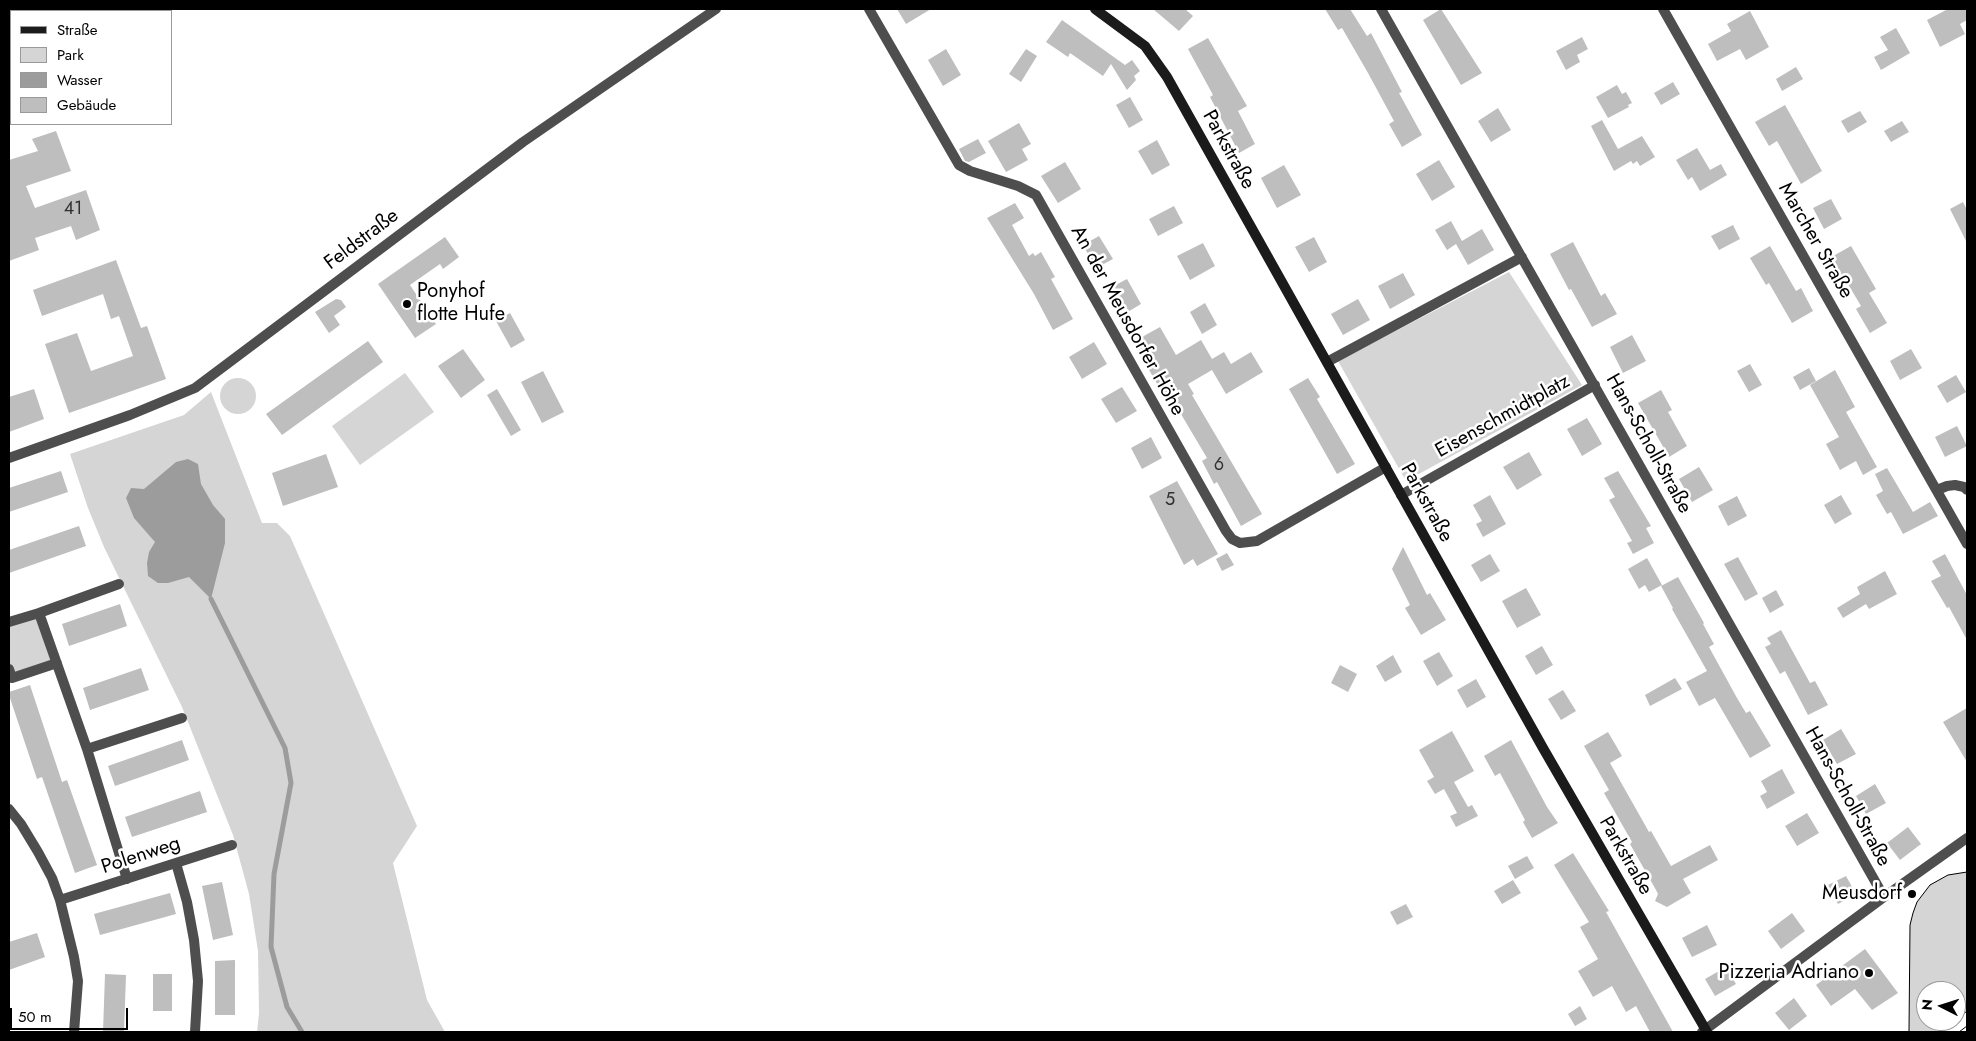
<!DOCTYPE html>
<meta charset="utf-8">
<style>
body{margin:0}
#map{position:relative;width:1976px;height:1041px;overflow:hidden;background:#fff;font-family:Jost,sans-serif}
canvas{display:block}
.frame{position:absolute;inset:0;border:10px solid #000;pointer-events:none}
.legend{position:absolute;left:10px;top:10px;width:162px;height:115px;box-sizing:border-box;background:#fff;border:1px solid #999;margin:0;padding:6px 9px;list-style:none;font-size:15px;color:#000}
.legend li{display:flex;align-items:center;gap:10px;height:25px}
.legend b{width:25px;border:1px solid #999}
.north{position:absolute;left:1916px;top:981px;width:50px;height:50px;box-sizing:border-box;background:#fff;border:1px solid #999;border-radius:50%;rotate:275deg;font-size:14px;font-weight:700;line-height:20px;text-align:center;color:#000}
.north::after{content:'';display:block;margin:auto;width:18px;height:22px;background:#000;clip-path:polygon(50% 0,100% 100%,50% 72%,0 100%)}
.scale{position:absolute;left:10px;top:1008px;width:118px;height:22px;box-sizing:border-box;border:2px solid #000;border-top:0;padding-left:6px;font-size:15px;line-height:18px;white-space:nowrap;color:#000;-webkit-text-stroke:4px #fff;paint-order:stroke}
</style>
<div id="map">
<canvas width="1976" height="1041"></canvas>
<div class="frame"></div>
<ul class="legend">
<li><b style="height:6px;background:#1b1b1b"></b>Straße</li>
<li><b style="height:14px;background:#d5d5d5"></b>Park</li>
<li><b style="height:14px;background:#9c9c9c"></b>Wasser</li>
<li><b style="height:14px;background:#bebebe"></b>Gebäude</li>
</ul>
<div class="north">N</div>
<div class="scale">50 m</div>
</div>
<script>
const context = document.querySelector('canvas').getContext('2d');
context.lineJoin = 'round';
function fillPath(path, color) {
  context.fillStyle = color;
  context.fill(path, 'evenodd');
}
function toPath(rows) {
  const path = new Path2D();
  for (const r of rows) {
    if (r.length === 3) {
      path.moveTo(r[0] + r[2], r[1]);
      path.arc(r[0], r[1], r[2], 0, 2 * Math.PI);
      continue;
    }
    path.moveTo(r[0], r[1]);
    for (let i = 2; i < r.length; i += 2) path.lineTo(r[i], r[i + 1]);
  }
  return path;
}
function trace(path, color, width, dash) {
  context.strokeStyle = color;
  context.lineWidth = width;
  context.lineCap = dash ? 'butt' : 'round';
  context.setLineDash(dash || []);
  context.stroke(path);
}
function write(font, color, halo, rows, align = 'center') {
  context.font = font + ' Jost,sans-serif';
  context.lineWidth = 5;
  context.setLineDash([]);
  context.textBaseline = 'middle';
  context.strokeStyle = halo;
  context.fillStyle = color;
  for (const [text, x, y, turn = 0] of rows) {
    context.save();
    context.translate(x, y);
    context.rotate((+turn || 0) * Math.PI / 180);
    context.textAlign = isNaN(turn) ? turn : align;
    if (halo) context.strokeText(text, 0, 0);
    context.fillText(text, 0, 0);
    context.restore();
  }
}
fillPath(toPath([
 [1509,272,1582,385,1406,481,1338,361],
 [405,373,434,412,360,465,332,426],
 [238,396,18],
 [211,392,262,523,277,523,290,536,417,826,393,863,427,1000,445,1032,257,1032,259,1013,258,951,249,894,233,835,182,707,104,547,88,508,70,454,184,415],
 [39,613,57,663,12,678,9,669,9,622],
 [1967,872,1967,1007,1956,1016,1956,991,1926,991,1926,1021,1949,1021,1934,1032,1909,1032,1910,925,1913,913,1917,902,1930,885,1948,875]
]), '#d5d5d5');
fillPath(toPath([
 [188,459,198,464,201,484,213,505,225,519,225,543,211,599,189,577,168,583,158,583,148,576,147,563,149,552,155,542,134,518,126,498,131,488,144,489,176,462]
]), '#9c9c9c');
trace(toPath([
 [211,599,285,748,291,783,274,874,271,947,287,1007,302,1032]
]), '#9c9c9c', 5);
fillPath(toPath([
 [897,9,931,9,906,24],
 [1153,9,1185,9,1193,16,1179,31],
 [1325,9,1350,9,1367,36,1371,33,1402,92,1399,93,1422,135,1402,147,1389,124,1394,121,1368,73,1342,28,1338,30],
 [1441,9,1482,73,1461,85,1423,20],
 [1948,9,1967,9,1967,20,1960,24,1965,34,1940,47,1927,20],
 [1750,11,1769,47,1746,60,1740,49,1717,61,1708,44,1731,31,1727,24],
 [1062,20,1125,65,1132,60,1140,71,1134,76,1136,80,1127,90,1111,64,1103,76,1070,53,1068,57,1046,42],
 [1896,28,1910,53,1881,70,1874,57,1888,50,1880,37],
 [1582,37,1588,49,1577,55,1580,62,1566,70,1556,51],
 [1208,38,1247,106,1238,111,1255,144,1239,153,1210,97,1213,95,1188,49],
 [946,49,961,75,943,86,928,60],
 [1026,49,1037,56,1021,82,1009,74],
 [1796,67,1803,79,1782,91,1776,79],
 [1673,82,1680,94,1661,105,1654,93],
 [1617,85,1622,94,1626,92,1632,103,1628,105,1629,107,1608,118,1596,97],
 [1130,97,1143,120,1129,128,1116,105],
 [1785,105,1822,171,1801,184,1777,141,1769,146,1755,122],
 [1498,108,1511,130,1491,142,1478,121],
 [1860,111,1867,122,1848,133,1841,121],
 [1602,120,1618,149,1642,136,1655,157,1640,166,1637,161,1633,164,1631,161,1614,171,1591,126],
 [1902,121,1909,132,1891,142,1884,131],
 [1019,123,1031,144,1022,149,1028,160,1006,172,988,141],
 [56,131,71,171,26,186,35,208,86,190,100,230,76,240,71,226,35,238,39,250,9,261,9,160,38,151,32,139],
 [978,139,986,153,969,162,965,161,959,149],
 [1157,140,1170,165,1152,175,1138,151],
 [1697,148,1710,170,1721,164,1727,175,1700,191,1692,177,1688,180,1676,160],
 [1439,160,1455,187,1432,201,1416,174],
 [1065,162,1081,189,1058,203,1041,176],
 [1284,165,1301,195,1277,208,1261,178],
 [1831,199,1842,219,1824,229,1813,208],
 [1963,202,1967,210,1967,243,1950,209],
 [1015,203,1024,218,1012,225,1029,256,1033,253,1035,256,1041,252,1055,277,1051,279,1073,319,1053,330,1034,294,987,218],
 [1174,206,1183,223,1158,236,1149,219],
 [1451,221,1462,241,1482,229,1494,250,1468,265,1456,244,1447,250,1435,230],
 [1733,225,1740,239,1719,250,1711,236],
 [1099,236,1113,259,1096,268,1083,245],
 [445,237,459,257,443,269,440,264,410,285,436,324,415,338,378,284],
 [1314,237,1327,262,1309,272,1295,247],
 [1573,242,1601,296,1605,293,1617,314,1592,327,1571,289,1569,290,1550,254],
 [1203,243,1215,266,1190,280,1177,256],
 [1770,246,1796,291,1801,288,1813,311,1792,323,1769,283,1766,285,1750,258],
 [1851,246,1876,289,1869,293,1887,323,1870,333,1856,309,1861,306,1845,279,1839,283,1826,260],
 [116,260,141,328,147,326,166,379,69,413,45,344,77,333,91,371,133,356,119,316,111,319,103,294,42,316,33,290],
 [1403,273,1415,295,1390,309,1378,286],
 [1127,279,1141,304,1121,316,1106,290],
 [336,299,341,300,346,307,334,316,340,325,329,333,315,312],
 [1358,299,1370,320,1343,335,1331,314],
 [1205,303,1217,325,1202,334,1190,312],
 [510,313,525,340,511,348,496,321],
 [1160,327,1176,355,1201,340,1212,359,1224,352,1231,364,1251,352,1263,372,1226,394,1212,370,1188,384,1194,394,1192,395,1262,514,1241,526,1217,482,1214,484,1202,461,1207,458,1175,404,1173,406,1167,395,1164,396,1133,342],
 [1632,335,1646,361,1623,373,1610,347],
 [368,341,383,362,282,435,266,414],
 [1094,342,1107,364,1082,379,1069,357],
 [463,349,485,380,461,398,438,366],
 [1911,349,1922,368,1900,380,1890,361],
 [1750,364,1762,385,1749,392,1737,371],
 [1809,368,1816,381,1800,390,1793,377],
 [1835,370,1855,407,1846,412,1877,467,1863,475,1856,461,1840,470,1826,444,1839,437,1810,385],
 [543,371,564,412,542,423,521,382],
 [1956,375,1966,392,1947,403,1937,386],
 [1308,378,1320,397,1317,399,1355,464,1337,474,1289,389],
 [1122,387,1137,411,1116,423,1101,399],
 [34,389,44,419,9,432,9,397],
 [497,389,521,430,511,436,487,395],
 [1661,390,1672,410,1668,412,1687,446,1669,457,1638,403],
 [1587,418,1602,444,1582,456,1567,429],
 [1957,426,1967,446,1945,457,1935,437],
 [1151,437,1162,458,1142,469,1131,448],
 [1529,452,1542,475,1517,490,1503,467],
 [326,454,338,487,283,506,272,473],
 [1699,467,1713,490,1692,502,1679,479],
 [1887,468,1913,512,1930,502,1938,516,1903,534,1891,512,1887,514,1876,495,1883,491,1875,474],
 [61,471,68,492,9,512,9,488],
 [1618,471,1651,526,1646,528,1654,543,1633,554,1627,543,1632,541,1609,500,1615,497,1604,478],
 [1177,481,1218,554,1197,566,1193,559,1184,565,1149,496],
 [1490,495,1506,524,1483,537,1476,524,1482,521,1473,505],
 [1841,495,1852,514,1835,524,1824,505],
 [1737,496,1747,516,1728,526,1718,506],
 [79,526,86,546,9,573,9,550],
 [1403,547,1427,595,1430,593,1446,620,1421,635,1405,608,1410,605,1392,569],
 [1227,553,1234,565,1222,571,1216,559],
 [1490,554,1500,571,1481,582,1471,565],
 [1945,554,1967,595,1967,640,1949,607,1947,608,1931,581,1941,576,1932,561],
 [1738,557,1758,594,1745,601,1724,564],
 [1647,558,1662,585,1649,592,1645,585,1639,589,1628,569],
 [1885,571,1897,594,1869,609,1866,604,1843,618,1837,608,1860,594,1857,587],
 [1678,577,1704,623,1703,624,1714,644,1709,647,1737,698,1746,713,1750,711,1771,746,1750,758,1715,698,1699,706,1686,682,1707,671,1672,609,1673,608,1661,586],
 [1526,588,1541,615,1517,628,1502,601],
 [1776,590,1784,605,1770,613,1762,598],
 [120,604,127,626,69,646,62,624],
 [1781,630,1810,683,1815,681,1828,705,1808,715,1785,671,1780,674,1765,647,1771,644,1767,638],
 [1542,646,1553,665,1536,675,1525,656],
 [1439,652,1453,676,1437,686,1423,661],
 [1393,655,1402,672,1385,682,1376,666],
 [1340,665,1357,674,1348,692,1331,683],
 [141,668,149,690,90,710,83,688],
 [1675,678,1682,689,1650,706,1645,695],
 [1476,679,1486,697,1467,708,1457,690],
 [30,685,62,782,67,780,97,865,75,873,42,777,37,779,9,695,9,692],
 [1563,690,1576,711,1561,720,1548,699],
 [1967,708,1967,762,1943,722],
 [1841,729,1856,754,1837,764,1823,740],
 [1452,731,1474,771,1454,782,1468,807,1472,805,1478,816,1456,827,1450,816,1457,813,1444,789,1435,794,1427,781,1434,777,1419,750],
 [1608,732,1622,756,1610,763,1649,832,1651,831,1671,866,1710,845,1718,860,1683,879,1691,893,1667,907,1655,901,1658,894,1656,890,1630,844,1632,842,1604,793,1609,790,1584,746],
 [182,740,189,760,115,786,108,766],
 [1511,740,1547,807,1558,823,1532,838,1523,822,1525,820,1500,773,1495,776,1484,756],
 [1782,769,1795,793,1767,809,1760,796,1767,792,1761,781],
 [1875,784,1886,803,1866,814,1856,796],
 [200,791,207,812,132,837,125,817],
 [1807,813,1819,833,1797,846,1785,826],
 [1908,827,1921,844,1900,860,1887,843],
 [1573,853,1609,911,1606,912,1673,1032,1650,1032,1636,1006,1626,1012,1612,986,1593,997,1578,971,1598,959,1580,927,1589,922,1554,865],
 [1527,856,1534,868,1515,879,1508,866],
 [1846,876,1856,894,1838,904,1828,885],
 [1513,880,1521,893,1502,904,1494,891],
 [222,882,233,935,213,940,202,886],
 [170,893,176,914,100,935,94,914],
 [1406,904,1413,917,1397,925,1390,912],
 [1792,913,1805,931,1781,949,1768,931],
 [1707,925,1717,945,1692,957,1682,938],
 [37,933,45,957,9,970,9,942],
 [1865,949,1898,993,1872,1010,1855,989,1831,1006,1816,985],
 [235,960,235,1015,215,1015,215,961],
 [1726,967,1736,984,1715,996,1705,979],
 [105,974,126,975,124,1032,103,1032],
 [153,974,172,974,172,1011,153,1011],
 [1794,998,1807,1016,1789,1030,1775,1013],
 [1580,1006,1587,1019,1575,1026,1568,1014]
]), '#bebebe');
trace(toPath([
 [869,9,959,165,970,171,1018,186,1036,195,1226,531,1232,539,1240,543,1257,541,1386,467],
 [1381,9,1884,897],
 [1663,9,1967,544],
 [1327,362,1522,257],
 [9,458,130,415,195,388,523,142,716,9],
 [1937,490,1947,486,1955,485,1964,487,1967,490],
 [1401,495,1595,385],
 [39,613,119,584],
 [9,622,39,613,87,749,127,879],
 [9,669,12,678,57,663],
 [87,749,182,718],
 [9,809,21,824,38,852,52,878,60,900,74,957,78,981,74,1032],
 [176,863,187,902,194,940,198,981,195,1032],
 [60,900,232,845],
 [1702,1032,1884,897,1967,838]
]), '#4e4e4e', 10);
trace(toPath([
 [1095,9,1145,46,1167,77,1543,748,1707,1032]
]), '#1b1b1b', 10);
trace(toPath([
 [1956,1020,1967,1011],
 [1909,1032,1910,925,1913,913,1917,902,1930,885,1948,875,1967,872],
 [1940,1032,1955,1021],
 [1959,1032,1967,1026]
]), '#000', 1);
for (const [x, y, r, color] of [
 [407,304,5,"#000"],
 [1912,894,5,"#000"],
 [1869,973,5,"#000"]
]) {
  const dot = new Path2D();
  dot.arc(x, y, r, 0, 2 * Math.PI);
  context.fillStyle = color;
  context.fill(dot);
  trace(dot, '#fff', 2);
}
write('18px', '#303030', null, [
 ["41",73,210],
 ["6",1219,466],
 ["5",1170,501]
]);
write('20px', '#000', '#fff', [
 ["Parkstraße",1228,150,61],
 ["Feldstraße",362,240,-37],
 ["Marcher Straße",1815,241,60],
 ["An der Meusdorfer Höhe",1127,321,61],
 ["Eisenschmidtplatz",1503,417,-29],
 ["Hans-Scholl-Straße",1648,444,61],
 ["Parkstraße",1426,503,61],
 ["Hans-Scholl-Straße",1847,797,61],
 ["Polenweg",141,856,-18],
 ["Parkstraße",1625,856,60]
]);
write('20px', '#000', '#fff', [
 ["Ponyhof",417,292,"left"],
 ["flotte Hufe",417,315,"left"],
 ["Meusdorf",1902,894],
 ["Pizzeria Adriano",1859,973]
], 'right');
</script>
